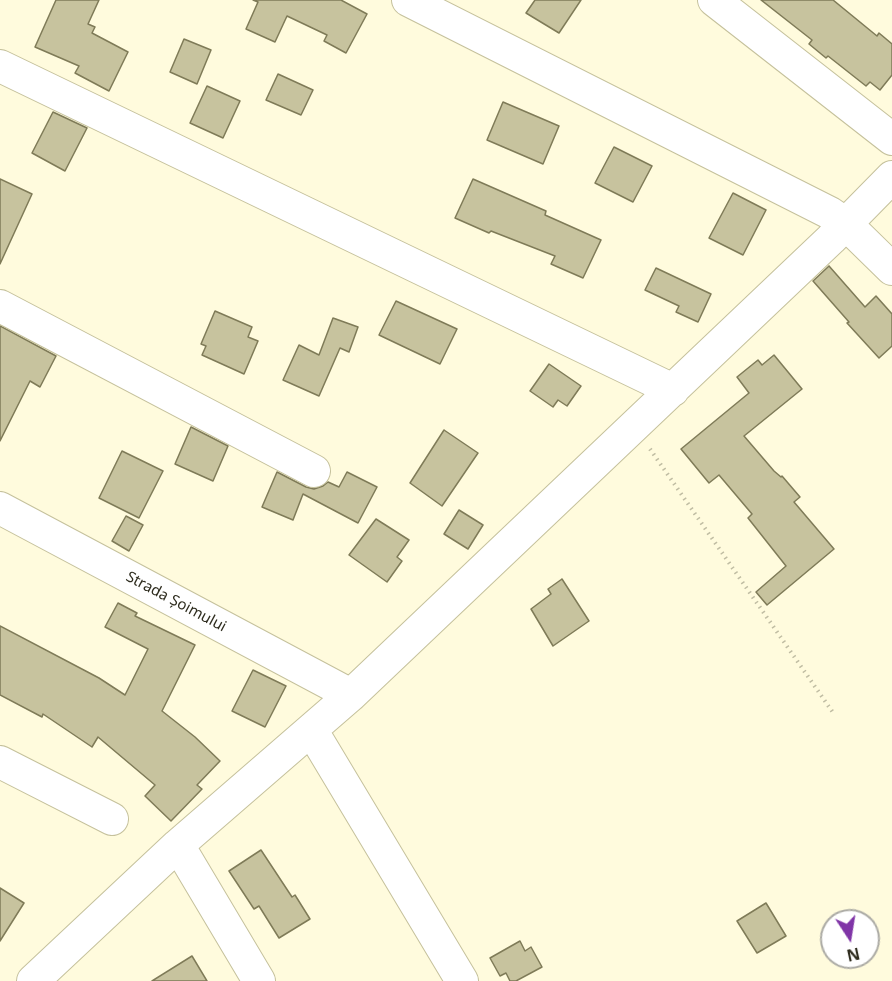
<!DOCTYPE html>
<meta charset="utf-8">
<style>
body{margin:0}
#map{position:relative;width:892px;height:981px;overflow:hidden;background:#fffbdd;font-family:"Noto Sans",sans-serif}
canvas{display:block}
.north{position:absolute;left:820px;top:909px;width:60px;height:60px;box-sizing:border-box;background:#fff;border:2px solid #acaba5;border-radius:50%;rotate:168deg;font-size:16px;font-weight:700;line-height:24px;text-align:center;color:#2f2d1f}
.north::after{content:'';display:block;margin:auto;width:21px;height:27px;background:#8035a7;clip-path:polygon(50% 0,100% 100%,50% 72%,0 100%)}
</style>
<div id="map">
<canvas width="892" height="981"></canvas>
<div class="north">N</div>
</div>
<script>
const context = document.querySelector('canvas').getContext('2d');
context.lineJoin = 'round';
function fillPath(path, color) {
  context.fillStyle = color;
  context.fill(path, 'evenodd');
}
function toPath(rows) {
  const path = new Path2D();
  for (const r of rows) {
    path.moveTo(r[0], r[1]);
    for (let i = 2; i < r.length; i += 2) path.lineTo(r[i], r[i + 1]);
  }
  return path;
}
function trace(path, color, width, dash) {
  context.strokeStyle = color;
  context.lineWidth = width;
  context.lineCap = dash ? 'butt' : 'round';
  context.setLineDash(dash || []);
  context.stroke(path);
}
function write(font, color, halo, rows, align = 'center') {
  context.font = font + ' "Noto Sans",sans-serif';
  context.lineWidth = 4.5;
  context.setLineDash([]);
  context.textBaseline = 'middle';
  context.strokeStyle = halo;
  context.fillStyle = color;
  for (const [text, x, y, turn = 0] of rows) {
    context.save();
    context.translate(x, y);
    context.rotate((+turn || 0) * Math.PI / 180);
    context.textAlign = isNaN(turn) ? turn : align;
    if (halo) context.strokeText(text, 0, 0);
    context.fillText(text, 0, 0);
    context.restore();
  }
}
const building = toPath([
 [56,0,99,0,88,24,95,27,92,33,128,52,109,91,75,73,79,66,35,47,56,0],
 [253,0,341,0,367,14,346,53,324,41,327,35,287,16,275,42,246,29,258,2,253,0],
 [535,0,581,0,559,33,526,13,535,0],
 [761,0,833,0,877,36,879,33,892,44,892,75,880,90,870,82,866,86,828,56,826,58,809,44,812,40,761,0],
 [184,39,211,50,197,84,170,72,184,39],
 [278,74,313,90,301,115,266,100,278,74],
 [207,86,240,101,223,138,190,123,207,86],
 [503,102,559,126,543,164,487,140,503,102],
 [53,112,87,128,65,171,32,153,53,112],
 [614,147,652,166,633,202,595,183,614,147],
 [0,179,32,194,0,264,0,179],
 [473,179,546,211,545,215,601,240,583,278,551,264,555,256,491,231,489,233,455,218,473,179],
 [733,193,766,210,743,255,709,238,733,193],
 [829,266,865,307,876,296,892,314,892,346,879,358,847,323,849,322,813,281,829,266],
 [656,268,711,294,698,322,676,312,679,306,645,290,656,268],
 [396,301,457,329,440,364,379,335,396,301],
 [215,311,252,327,248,337,258,341,244,374,202,355,206,346,201,344,215,311],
 [333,318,358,327,349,352,340,348,319,396,283,380,299,345,319,355,333,318],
 [0,326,56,356,40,387,30,381,0,441,0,326],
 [774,355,802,389,744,436,774,471,781,477,782,476,800,497,794,502,834,549,767,605,756,592,786,566,748,518,752,514,719,475,709,483,681,449,749,393,737,377,758,360,762,365,774,355],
 [549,364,581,386,567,406,558,400,553,407,530,391,549,364],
 [191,427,228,446,213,481,175,464,191,427],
 [444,430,478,453,442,506,410,483,444,430],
 [122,451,163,471,139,518,99,498,122,451],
 [277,472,306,487,314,489,323,486,328,482,339,487,347,472,377,487,358,523,303,494,293,520,262,507,277,472],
 [459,510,483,525,468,549,444,534,459,510],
 [126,516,143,525,129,551,112,541,126,516],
 [376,519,409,540,397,557,402,561,387,582,349,555,376,519],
 [562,579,589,621,553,646,531,609,551,594,548,589,562,579],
 [118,603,137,613,135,616,195,645,162,711,195,737,220,761,197,785,202,789,171,821,145,796,155,785,98,737,92,747,43,714,42,717,0,695,0,626,99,678,125,695,148,649,105,627,118,603],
 [253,670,286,686,265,727,232,711,253,670],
 [261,850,292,897,295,895,310,919,279,938,259,906,254,909,229,871,261,850],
 [0,888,24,903,0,941,0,888],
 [766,903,786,936,757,953,737,921,766,903],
 [520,941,525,951,531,947,542,967,516,981,510,981,506,973,500,976,490,958,520,941],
 [192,956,207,981,152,981,192,956]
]);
fillPath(building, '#c7c39e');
trace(building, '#7f7b58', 1.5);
const minor = toPath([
 [408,0,830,213,846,224,892,269],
 [714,0,892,139],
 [0,66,673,390],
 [0,306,314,471],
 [0,508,351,695],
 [312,731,462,981],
 [0,762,112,819],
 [178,845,259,981],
 [33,981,178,845,351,695,831,239,892,177]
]);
trace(minor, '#c5c19c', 34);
trace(toPath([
 [650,449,834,714]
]), '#c0bda3', 4, [1.5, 4.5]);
trace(minor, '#fff', 32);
write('15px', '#2f2d1f', '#fff', [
 ["Strada Șoimului",176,602,28]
]);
</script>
